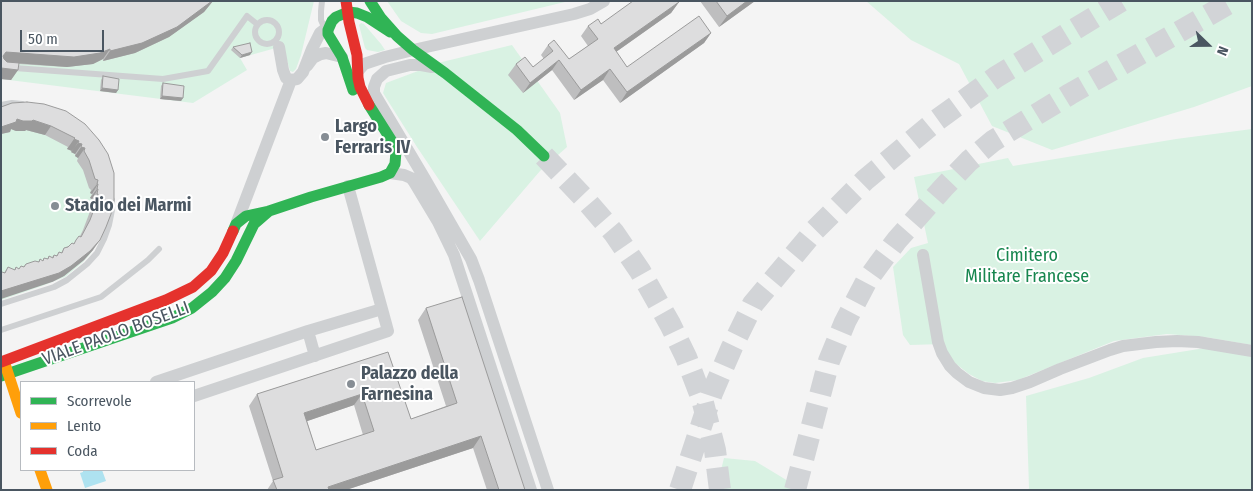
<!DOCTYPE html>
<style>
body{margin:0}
#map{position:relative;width:1253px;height:491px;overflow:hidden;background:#f4f4f4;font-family:"Fira Sans Condensed",sans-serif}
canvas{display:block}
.frame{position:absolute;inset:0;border:2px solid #4a5661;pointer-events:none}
.legend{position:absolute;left:20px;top:381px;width:175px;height:90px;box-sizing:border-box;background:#fff;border:1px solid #b7bbc0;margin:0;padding:6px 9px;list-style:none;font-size:15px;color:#4a5661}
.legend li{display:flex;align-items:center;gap:10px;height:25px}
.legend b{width:25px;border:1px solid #b7bbc0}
.north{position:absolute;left:1183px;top:20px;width:50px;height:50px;-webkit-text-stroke:4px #fff;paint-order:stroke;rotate:112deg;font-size:14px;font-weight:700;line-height:20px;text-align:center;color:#4a5661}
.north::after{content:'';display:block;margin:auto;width:18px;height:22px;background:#4a5661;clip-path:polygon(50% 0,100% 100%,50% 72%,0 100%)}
.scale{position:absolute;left:20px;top:30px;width:84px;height:22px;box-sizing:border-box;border:2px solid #4a5661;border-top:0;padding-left:6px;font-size:15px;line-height:18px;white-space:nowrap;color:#4a5661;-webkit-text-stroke:4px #fff;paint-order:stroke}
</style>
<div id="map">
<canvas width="1253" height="491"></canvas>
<div class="frame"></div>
<ul class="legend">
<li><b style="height:6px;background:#30b455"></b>Scorrevole</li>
<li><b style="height:6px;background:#ff9f0a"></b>Lento</li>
<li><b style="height:6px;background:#e5322d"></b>Coda</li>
</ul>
<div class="north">N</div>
<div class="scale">50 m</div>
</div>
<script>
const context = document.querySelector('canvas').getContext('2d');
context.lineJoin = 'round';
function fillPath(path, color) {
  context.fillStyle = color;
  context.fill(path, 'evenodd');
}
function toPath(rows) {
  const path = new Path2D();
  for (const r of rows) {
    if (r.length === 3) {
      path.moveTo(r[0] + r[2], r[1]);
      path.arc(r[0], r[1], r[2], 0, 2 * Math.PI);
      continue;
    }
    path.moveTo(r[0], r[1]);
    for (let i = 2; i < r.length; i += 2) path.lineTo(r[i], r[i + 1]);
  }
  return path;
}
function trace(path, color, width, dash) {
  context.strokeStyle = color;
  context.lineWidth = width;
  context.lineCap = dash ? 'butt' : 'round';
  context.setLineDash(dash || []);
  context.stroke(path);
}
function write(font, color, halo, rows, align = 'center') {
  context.font = font + ' "Fira Sans Condensed",sans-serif';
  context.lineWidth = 4;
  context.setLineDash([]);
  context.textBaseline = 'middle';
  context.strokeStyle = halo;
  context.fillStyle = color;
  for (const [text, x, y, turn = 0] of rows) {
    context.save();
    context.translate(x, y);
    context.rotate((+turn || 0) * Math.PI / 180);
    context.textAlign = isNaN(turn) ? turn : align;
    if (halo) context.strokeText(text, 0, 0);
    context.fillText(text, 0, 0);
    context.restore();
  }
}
fillPath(toPath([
 [1,1,314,1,301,55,296,69,293,72,290,71,283,46,240,58,247,70,193,103,1,79],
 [387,1,569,1,432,34,421,33,401,21],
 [866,1,1252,1,1252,86,1194,107,1052,150,992,126,959,64,911,40],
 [361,23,364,24,381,44,385,50,378,52,367,50,365,48,359,25],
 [512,45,560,113,567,147,540,171,480,241,417,147,383,93,386,83,442,62],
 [1,114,86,140,100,237,91,253,83,262,65,277,42,286,1,300],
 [1252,129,1252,345,1205,337,1167,334,1114,341,1018,380,995,383,982,381,969,374,951,360,943,344,910,345,903,335,893,267,911,248,928,243,914,177,1008,158,1013,166,1176,139],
 [1211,347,1252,356,1252,490,1028,490,1029,488,1026,396,1089,378,1143,358],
 [724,458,755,461,793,484,806,490,716,490]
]), '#d9f2e3');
fillPath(toPath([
 [83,470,102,470,106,481,85,488,80,473,83,472]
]), '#aee2f0');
trace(toPath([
 [544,156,584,198,614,233,640,271,670,324,686,357,702,399,715,450,720,490],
 [680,490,712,393,732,347,753,304,815,230,865,180,937,120,996,77,1121,1],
 [795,490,829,361,845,322,866,282,879,264,897,240,944,187,969,161,993,141,1070,94,1233,1]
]), '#d2d4d7', 22, [22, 11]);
trace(toPath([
 [322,1,321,11,321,20,325,29],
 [267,32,12],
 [1,67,163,79,208,71,247,16,257,24],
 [1,105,12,103,22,104],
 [1,304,54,287,67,280,87,264,97,253,104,239,109,225,112,210,112,200],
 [1,330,101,297,148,260,159,249]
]), '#ced0d2', 6);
trace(toPath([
 [279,47,283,70,286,78,291,80,297,79,303,72,312,49,320,33,329,26],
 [307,66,313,58,321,54,326,53,342,57],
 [432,67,421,65,410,65,386,71,377,79,374,87,374,93,425,179,471,259,479,280,548,490],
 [358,71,364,64,385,57,413,50,574,14,590,9,604,1],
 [390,173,404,175,411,178,414,182,438,222,454,255,531,490],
 [348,186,382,309],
 [237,222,291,80],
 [923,255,938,342,942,353,950,366,957,373,969,382,984,388,1000,390,1012,388,1030,382,1060,369,1110,350,1123,346,1156,342,1177,341,1198,342,1252,351],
 [308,331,315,356],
 [156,382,308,331,382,309,388,331,194,396]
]), '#ced0d2', 12);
trace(toPath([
 [370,1,381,18,397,36,413,50,445,73],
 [445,73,517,130,544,156],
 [353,90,342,57,328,34,328,30,332,21,336,17,348,12,357,13,367,17,390,32],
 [233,231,236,224,246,216,269,211,311,197,381,177,390,173,395,164,396,151,393,143,369,105],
 [1,376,172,318,192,308,212,292,225,278,236,261,254,224,269,211]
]), '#30b455', 11);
trace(toPath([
 [5,364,21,413],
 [40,470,47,490]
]), '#ff9f0a', 11);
trace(toPath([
 [346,1,349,22,357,55,358,78,360,87,369,105],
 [1,362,166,300,193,287,211,271,223,253,233,231]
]), '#e5322d', 11);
fillPath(toPath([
 [1,1,213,1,204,12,169,37,135,53,103,61,103,59,93,64,67,67,18,64,18,70,11,80,1,79],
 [700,1,755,1,719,27],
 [679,2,671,13,616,52,627,67,711,33,704,43,620,103,603,80,574,100,552,70,523,93,508,75,516,64,533,67,544,59,541,55,548,45,569,59,588,46,581,36,588,26,601,24],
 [233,47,250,55,240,58,231,50],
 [103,76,118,90,116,93,100,91,101,80],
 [163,83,183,98,181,101,160,99,161,86],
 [12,103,108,154,93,250,84,260,64,276,52,282,4,273,8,267,14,270,16,267,19,269,21,266,23,267,26,264,38,262,40,259,43,261,44,258,47,259,49,256,52,257,54,255,57,255,59,252,61,253,64,248,73,244,80,236,83,230,89,214,91,204,90,203,92,199,90,198,92,194,90,193,91,190,89,188,83,170,77,161,78,158,75,156,75,154,71,152,72,151,67,149,68,147,45,135,26,130,25,131,16,131,11,129,10,132,1,134,1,107],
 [426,308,525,490,487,490,473,448,346,490,267,490,273,481,249,406,257,394,388,352,411,419,446,406,418,320],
 [354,405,363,435,316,450,307,421]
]), '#bebebf');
fillPath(toPath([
 [212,1,213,1,204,12,169,37,135,53,103,61,110,51],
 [747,1,755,1,719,27,727,16],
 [679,2,671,13,606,59,614,48],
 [711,33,704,43,620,103,627,92],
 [110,49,103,59,93,64,67,67,1,62,1,59,6,52],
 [252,52,250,55,240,58,242,55],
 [559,60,552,70,523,93,530,83],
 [1,68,18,70,11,80,1,79],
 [610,69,603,80,574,100,581,90],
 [102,88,118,90,116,93,100,91],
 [162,96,183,98,181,101,160,99],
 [17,119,33,120,51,126,45,135,26,130,25,131,16,131,11,129,10,132,1,134,1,126],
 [74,139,79,141,72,151,67,149],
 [78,143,82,144,75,154,71,152],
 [81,147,85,148,78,158,75,156],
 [97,184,98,184,92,194,90,193],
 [97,189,98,189,92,199,90,198],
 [100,240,93,250,84,260,64,276,52,282,1,299,1,291],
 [362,394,354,405,296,425,304,413],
 [481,436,473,448,346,490,325,490,328,487]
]), '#9b9b9b');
const building = toPath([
 [1,1,212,1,177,27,142,43,110,51,110,49,100,53,74,57,6,52,3,56,4,59,7,62,19,63,18,70,1,68,1,1],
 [633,1,678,1,679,2,614,48,627,67,699,16,711,33,627,92,610,69,581,90,559,60,530,83,516,64,525,57,533,67,553,51,548,45,554,40,569,59,598,39,588,26,598,19,601,24,633,1],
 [716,1,747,1,727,16,716,1],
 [250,43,252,52,242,55,233,47,250,43],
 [103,76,119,79,118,90,102,88,103,76],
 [163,83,184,86,183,98,162,96,163,83],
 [27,102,44,104,66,111,85,124,99,140,108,154,114,173,114,200,111,214,106,227,100,240,90,251,71,266,59,273,1,291,1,273,2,272,5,273,8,267,15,270,16,267,19,269,21,266,24,267,26,264,35,261,39,262,40,259,43,261,44,258,48,259,49,256,53,258,54,255,57,256,59,252,62,253,64,248,68,247,72,243,74,244,76,240,79,236,81,237,90,220,96,204,98,194,97,194,98,189,97,189,98,184,97,184,98,180,95,179,89,160,84,151,85,148,81,147,82,144,78,143,79,141,74,139,75,138,51,126,33,120,32,121,23,121,17,119,16,122,1,127,1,107,12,103,27,102],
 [462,297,525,490,499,490,481,436,328,487,329,490,277,490,273,480,283,477,257,394,388,352,411,419,457,403,426,308,462,297],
 [362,394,374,431,316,450,304,413,362,394]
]);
fillPath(building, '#ddddde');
trace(building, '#9b9b9b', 1);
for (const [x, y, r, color] of [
 [325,137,5,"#868d94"],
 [55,206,5,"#868d94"],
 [351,384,5,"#868d94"]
]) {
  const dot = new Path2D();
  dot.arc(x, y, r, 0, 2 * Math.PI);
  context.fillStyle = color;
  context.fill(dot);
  trace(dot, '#fff', 2);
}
write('bold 18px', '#4a5661', '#fff', [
 ["Largo",335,127],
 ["Ferraris IV",335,148],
 ["Stadio dei Marmi",65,206],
 ["Palazzo della",361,374],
 ["Farnesina",361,395]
], 'left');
write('18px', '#17864f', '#fff', [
 ["Cimitero",1027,256],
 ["Militare Francese",1027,277]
]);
write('18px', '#4a5661', '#fff', [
 ["VIALE PAOLO BOSELLI",116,334,-20]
]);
</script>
